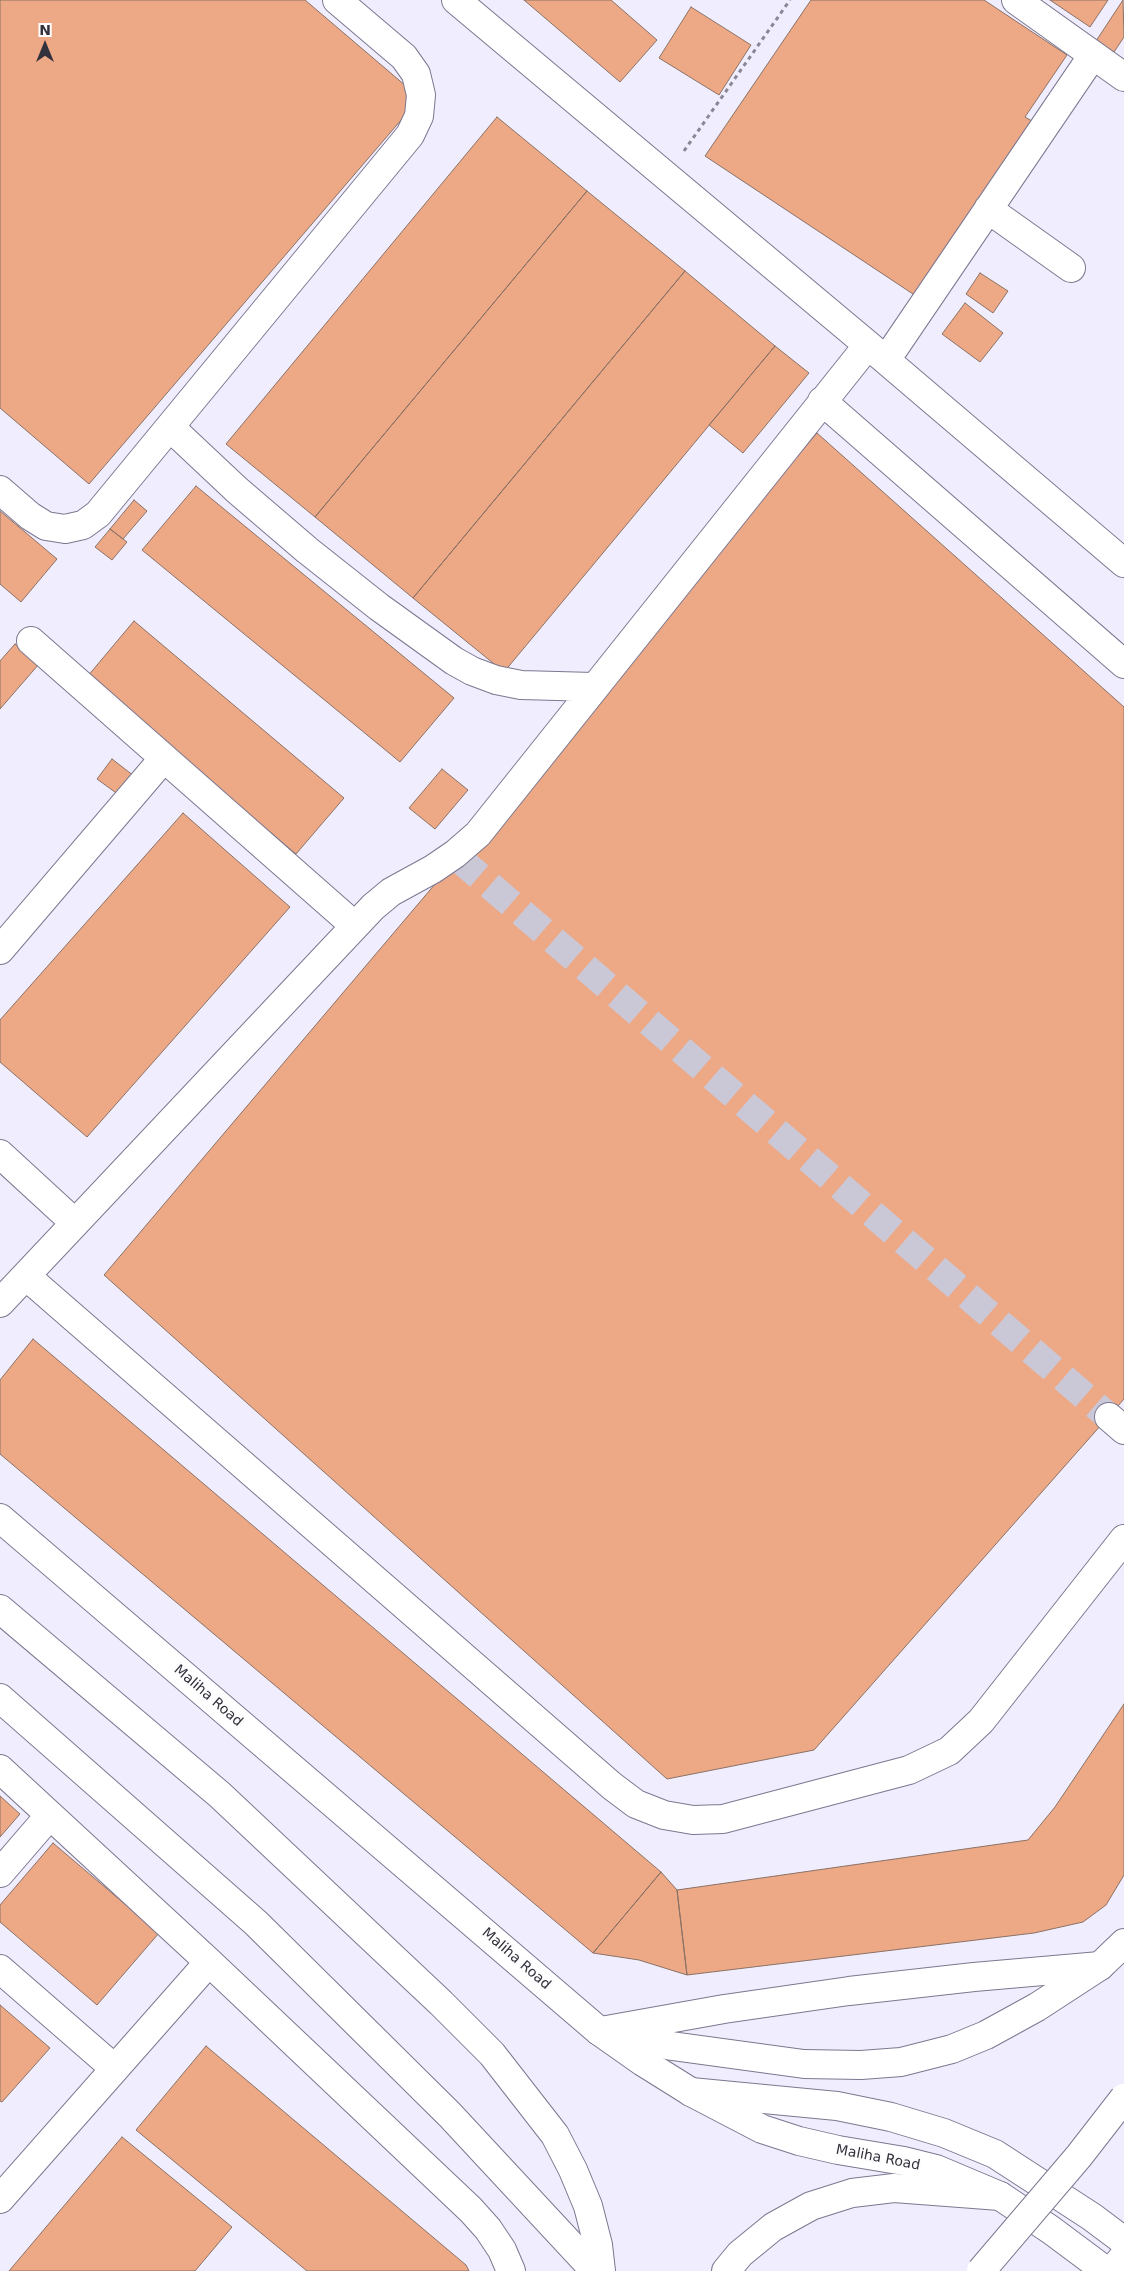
<!DOCTYPE html>
<style>
body{margin:0}
#map{position:relative;width:1124px;height:2271px;overflow:hidden;background:#f0eefe;font-family:"DejaVu Sans",sans-serif}
canvas{display:block}
.north{position:absolute;left:20px;top:20px;width:50px;height:50px;-webkit-text-stroke:4px #fdfdfd;paint-order:stroke;rotate:0deg;font-size:14px;font-weight:700;line-height:20px;text-align:center;color:#33313c}
.north::after{content:'';display:block;margin:auto;width:18px;height:22px;background:#33313c;clip-path:polygon(50% 0,100% 100%,50% 72%,0 100%)}
</style>
<div id="map">
<canvas width="1124" height="2271"></canvas>
<div class="north">N</div>
</div>
<script>
const context = document.querySelector('canvas').getContext('2d');
context.lineJoin = 'round';
function fillPath(path, color) {
  context.fillStyle = color;
  context.fill(path, 'evenodd');
}
function toPath(rows) {
  const path = new Path2D();
  for (const r of rows) {
    path.moveTo(r[0], r[1]);
    for (let i = 2; i < r.length; i += 2) path.lineTo(r[i], r[i + 1]);
  }
  return path;
}
function trace(path, color, width, dash) {
  context.strokeStyle = color;
  context.lineWidth = width;
  context.lineCap = dash ? 'butt' : 'round';
  context.setLineDash(dash || []);
  context.stroke(path);
}
function write(font, color, halo, rows, align = 'center') {
  context.font = font + ' "DejaVu Sans",sans-serif';
  context.lineWidth = 5;
  context.setLineDash([]);
  context.textBaseline = 'middle';
  context.strokeStyle = halo;
  context.fillStyle = color;
  for (const [text, x, y, turn = 0] of rows) {
    context.save();
    context.translate(x, y);
    context.rotate((+turn || 0) * Math.PI / 180);
    context.textAlign = isNaN(turn) ? turn : align;
    if (halo) context.strokeText(text, 0, 0);
    context.fillText(text, 0, 0);
    context.restore();
  }
}
const building = toPath([
 [0,0,305,0,420,98,89,484,0,408,0,0],
 [524,0,611,0,657,40,620,82,524,0],
 [811,0,984,0,1067,55,1025,117,1037,124,919,298,705,156,811,0],
 [1050,0,1108,0,1090,27,1050,0],
 [1123,0,1124,37,1114,52,1096,41,1123,0],
 [691,7,751,45,719,95,659,58,691,7],
 [497,117,587,191,315,517,226,444,497,117],
 [587,191,685,271,413,598,315,517,587,191],
 [685,271,775,346,504,672,413,598,685,271],
 [980,273,1008,291,993,313,966,294,980,273],
 [965,303,1003,333,980,362,942,334,965,303],
 [775,346,809,373,743,453,709,425,775,346],
 [817,433,1124,707,1124,1399,814,1750,667,1779,104,1275,817,433],
 [196,486,454,698,400,762,142,550,196,486],
 [134,500,147,511,123,539,110,529,134,500],
 [0,511,57,559,21,602,0,584,0,511],
 [110,529,127,542,112,560,95,547,110,529],
 [134,621,344,798,296,854,87,677,134,621],
 [15,644,39,664,0,709,0,661,15,644],
 [112,759,134,776,119,795,97,779,112,759],
 [442,769,468,790,435,829,409,808,442,769],
 [183,813,290,907,87,1137,0,1062,0,1020,183,813],
 [33,1339,661,1872,593,1953,0,1454,0,1380,33,1339],
 [1124,1704,1124,1875,1106,1905,1083,1922,1034,1933,687,1975,677,1890,1028,1840,1055,1807,1124,1704],
 [0,1796,20,1814,0,1837,0,1796],
 [53,1843,159,1933,97,2005,0,1922,0,1905,53,1843],
 [661,1872,677,1890,687,1975,639,1960,593,1953,661,1872],
 [0,2005,50,2048,2,2102,0,2101,0,2005],
 [206,2046,466,2265,469,2271,307,2271,136,2130,206,2046],
 [122,2137,232,2227,195,2271,9,2271,122,2137]
]);
fillPath(building, '#eda886');
trace(building, '#8b7165', 1);
trace(toPath([
 [458,858,1109,1417]
]), '#cac8d7', 28, [28, 14]);
const minor = toPath([
 [456,0,868,345,1124,563],
 [1016,0,1124,77],
 [988,209,1071,268],
 [886,360,1093,55],
 [822,401,1124,664],
 [170,427,237,490,307,550,379,607,454,661,472,671,496,680,521,685,593,687],
 [0,490,30,516,46,526,65,529,83,525,98,514,410,135,419,116,421,95,416,74,404,57,337,0],
 [31,641,355,926],
 [0,950,164,758],
 [0,1154,75,1223],
 [26,1276,612,1786,636,1804,664,1815,693,1820,723,1819,909,1770,949,1751,981,1721,1124,1539],
 [0,1303,373,907,391,892,433,869,455,854,478,834,868,345],
 [1109,1417,1124,1430],
 [0,1769,209,1962,471,2210,488,2229,502,2250,511,2271],
 [0,1873,50,1815],
 [0,1969,114,2068],
 [601,2031,724,2009,849,1991,974,1977,1100,1966],
 [0,2199,209,1962]
]);
const major = toPath([
 [0,1518,599,2031,643,2062,691,2092,762,2129,799,2141,838,2150,904,2161,936,2169,1000,2196,1051,2230,1106,2271],
 [0,1698,256,1923,450,2115,595,2271]
]);
const highway = toPath([
 [0,1609,220,1795,441,2003,492,2054,555,2135,573,2170,588,2206,598,2245,601,2271],
 [599,2031,672,2046,804,2064,861,2065,901,2062,952,2049,986,2035,1037,2007,1100,1966,1124,1943],
 [691,2092,837,2106,891,2117,944,2133,995,2154,1092,2217,1124,2241],
 [726,2271,740,2254,773,2227,811,2206,852,2193,894,2188,1000,2196],
 [1112,2271,1124,2256]
]);
trace(minor, '#7b7890', 30);
trace(major, '#7b7890', 30);
trace(highway, '#7b7890', 30);
trace(toPath([
 [684,151,790,0]
]), '#898794', 3, [4, 4]);
trace(minor, '#fff', 28);
trace(major, '#fff', 28);
trace(highway, '#fff', 28);
const highwayBridge = toPath([
 [981,2271,1079,2156,1124,2098]
]);
trace(highwayBridge, '#7b7890', 30, []);
trace(highwayBridge, '#fff', 28);
write('14px', '#33313c', '#fdfdfd', [
 ["Maliha Road",208,1696,41],
 ["Maliha Road",516,1959,41],
 ["Maliha Road",878,2158,11]
]);
</script>
